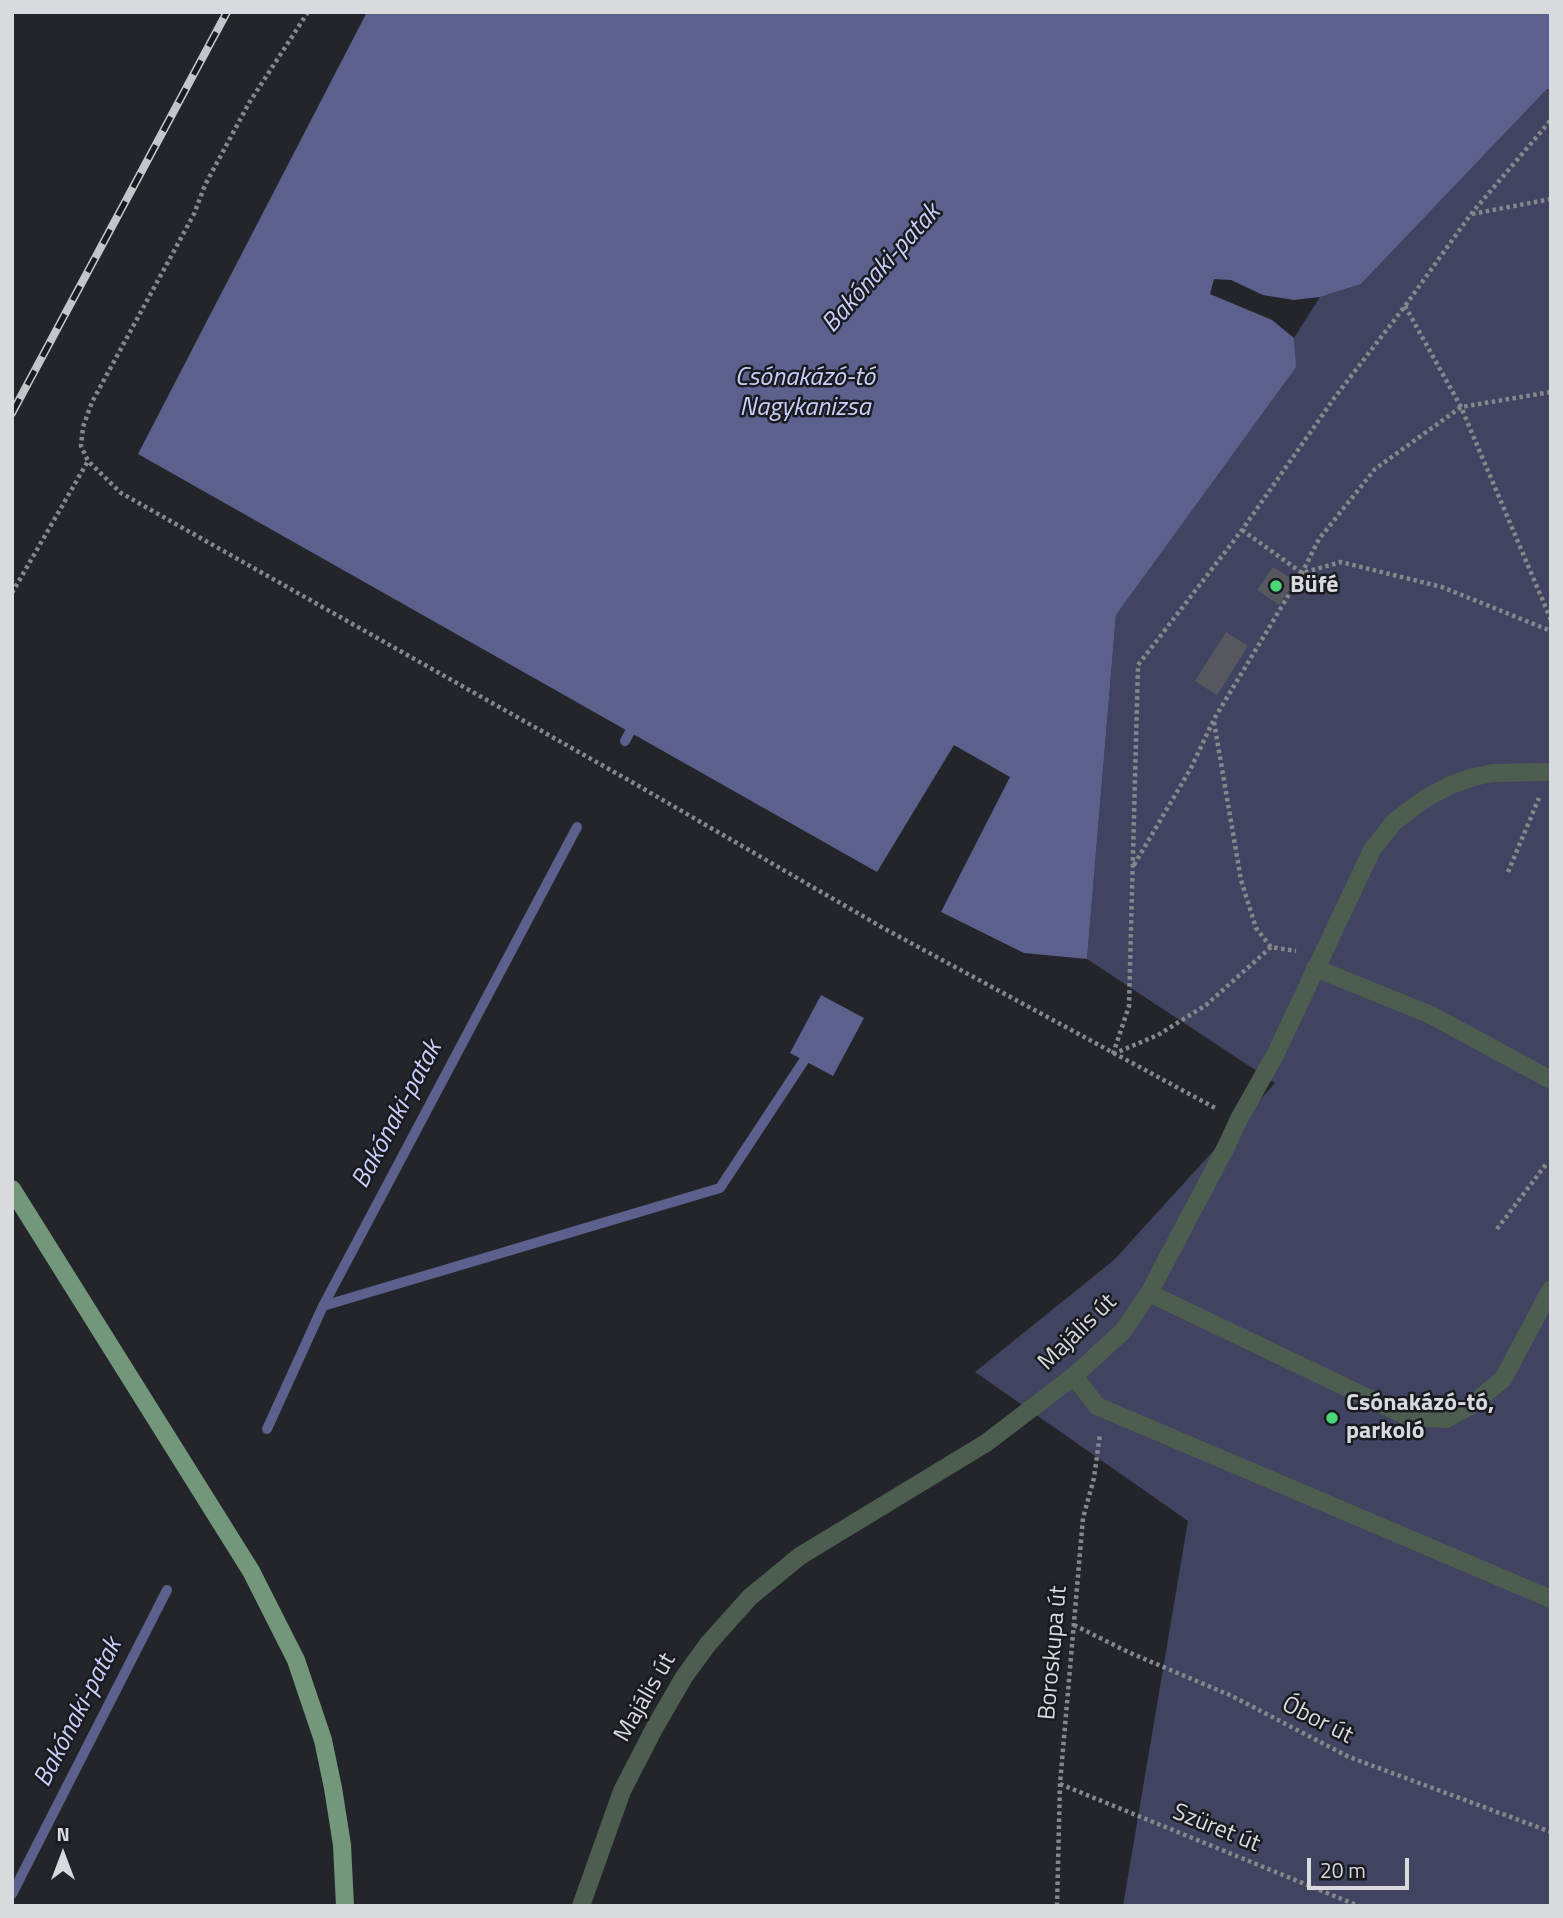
<!DOCTYPE html>
<meta charset="utf-8">
<style>
body{margin:0}
#map{position:relative;width:1563px;height:1918px;overflow:hidden;background:#24252a;font-family:"Titillium Web",sans-serif}
canvas{display:block}
.frame{position:absolute;inset:0;border:14px solid #d9dade;pointer-events:none}
.north{position:absolute;left:28px;top:1820px;width:70px;height:70px;-webkit-text-stroke:5px #1a1b21;paint-order:stroke;rotate:0deg;font-size:19px;font-weight:700;line-height:28px;text-align:center;color:#d9dade}
.north::after{content:'';display:block;margin:auto;width:24px;height:32px;background:#d9dade;clip-path:polygon(50% 0,100% 100%,50% 72%,0 100%)}
.scale{position:absolute;left:1307px;top:1858px;width:102px;height:32px;box-sizing:border-box;border:4px solid #d9dade;border-top:0;padding-left:9px;font-size:21px;line-height:24px;white-space:nowrap;color:#d9dade;-webkit-text-stroke:5px #1a1b21;paint-order:stroke}
</style>
<div id="map">
<canvas width="1563" height="1918"></canvas>
<div class="frame"></div>
<div class="north">N</div>
<div class="scale">20 m</div>
</div>
<script>
const context = document.querySelector('canvas').getContext('2d');
context.lineJoin = 'round';
function fillPath(path, color) {
  context.fillStyle = color;
  context.fill(path, 'evenodd');
}
function toPath(rows) {
  const path = new Path2D();
  for (const r of rows) {
    path.moveTo(r[0], r[1]);
    for (let i = 2; i < r.length; i += 2) path.lineTo(r[i], r[i + 1]);
  }
  return path;
}
function trace(path, color, width, dash) {
  context.strokeStyle = color;
  context.lineWidth = width;
  context.lineCap = dash ? 'butt' : 'round';
  context.setLineDash(dash || []);
  context.stroke(path);
}
function write(font, color, halo, rows, align = 'center') {
  context.font = font + ' "Titillium Web",sans-serif';
  context.lineWidth = 5;
  context.setLineDash([]);
  context.textBaseline = 'middle';
  context.strokeStyle = halo;
  context.fillStyle = color;
  for (const [text, x, y, turn = 0] of rows) {
    context.save();
    context.translate(x, y);
    context.rotate((+turn || 0) * Math.PI / 180);
    context.textAlign = isNaN(turn) ? turn : align;
    if (halo) context.strokeText(text, 0, 0);
    context.fillText(text, 0, 0);
    context.restore();
  }
}
fillPath(toPath([
 [1547,89,1551,89,1551,1906,1123,1906,1188,1521,975,1372,1114,1260,1275,1083,1087,959,1116,615,1295,367,1294,338,1320,297,1361,284]
]), '#404460');
fillPath(toPath([
 [367,12,1551,12,1551,89,1547,89,1361,284,1320,297,1294,338,1296,367,1116,615,1087,959,1024,953,941,912,1010,777,954,745,877,872,138,454],
 [821,995,864,1018,833,1076,790,1053]
]), '#5b618c');
fillPath(toPath([
 [1214,279,1231,280,1263,295,1294,300,1320,297,1294,338,1272,320,1210,294]
]), '#24252a');
trace(toPath([
 [625,741,635,722],
 [323,1306,720,1188,811,1050],
 [267,1429,323,1306,577,827],
 [12,1894,167,1590]
]), '#5b618c', 10);
fillPath(toPath([
 [1273,567,1295,581,1279,605,1257,590],
 [1226,632,1248,646,1217,695,1195,681]
]), '#57585f');
trace(toPath([
 [308,12,249,103,205,185,194,214,92,402,83,427,81,446,88,461,121,493,630,781,885,929,1217,1109],
 [1472,214,1551,199],
 [1405,306,1461,407,1551,620],
 [1242,530,1302,573,1341,562,1442,587,1551,631],
 [12,593,88,461],
 [1214,722,1241,880,1256,928,1271,947,1296,951],
 [1134,865,1191,768,1214,719,1302,573,1319,539,1375,469,1461,407,1551,392],
 [1508,872,1539,798],
 [1113,1054,1129,1006,1138,665,1242,530,1335,397,1405,306,1471,214,1551,120],
 [1113,1054,1158,1035,1206,1005,1271,947],
 [1497,1229,1547,1163],
 [1074,1625,1128,1652,1232,1696,1349,1757,1551,1832],
 [1060,1784,1359,1906],
 [1057,1906,1060,1784,1083,1518,1094,1478,1100,1434]
]), '#86878b', 4.5, [3.5, 3.5]);
trace(toPath([
 [1315,968,1431,1015,1551,1080]
]), '#4d5e50', 18);
trace(toPath([
 [1149,1293,1408,1417,1446,1419,1470,1406,1503,1379,1551,1289],
 [1074,1376,1097,1406,1551,1599],
 [581,1906,622,1791,655,1727,684,1677,708,1644,750,1597,800,1556,986,1443,1074,1376,1123,1331,1149,1293,1225,1149,1239,1119,1275,1055,1372,850,1394,822,1426,798,1451,785,1473,777,1493,773,1551,772]
]), '#4d5e50', 18);
trace(toPath([
 [12,1189,251,1571,296,1660,323,1740,333,1788,342,1845,345,1906]
]), '#73977a', 18);
const rail = toPath([
 [12,413,227,12]
]);
trace(rail, '#c4c5c9', 8);
trace(rail, '#1a1b21', 5, [16]);
for (const [x, y, r, color] of [
 [1276,586,7,"#4bd677"],
 [1332,1418,7,"#4bd677"]
]) {
  const dot = new Path2D();
  dot.arc(x, y, r, 0, 2 * Math.PI);
  context.fillStyle = color;
  context.fill(dot);
  trace(dot, '#1a1b21', 2.5);
}
write('bold 24px', '#d9dade', '#1a1b21', [
 ["Büfé",1290,586],
 ["Csónakázó-tó,",1346,1404],
 ["parkoló",1346,1432]
], 'left');
write('24px', '#d9dade', '#1a1b21', [
 ["Majális út",1078,1333,-44],
 ["Boroskupa út",1054,1653,-85],
 ["Majális út",646,1698,-60],
 ["Óbor út",1317,1721,27],
 ["Szüret út",1216,1829,22]
]);
write('italic 26px', '#c9cffa', '#1a1b21', [
 ["Bakónaki-patak",882,269,-48],
 ["Csónakázó-tó",805,379],
 ["Nagykanizsa",805,409],
 ["Bakónaki-patak",398,1115,-62],
 ["Bakónaki-patak",79,1713,-63]
]);
</script>
